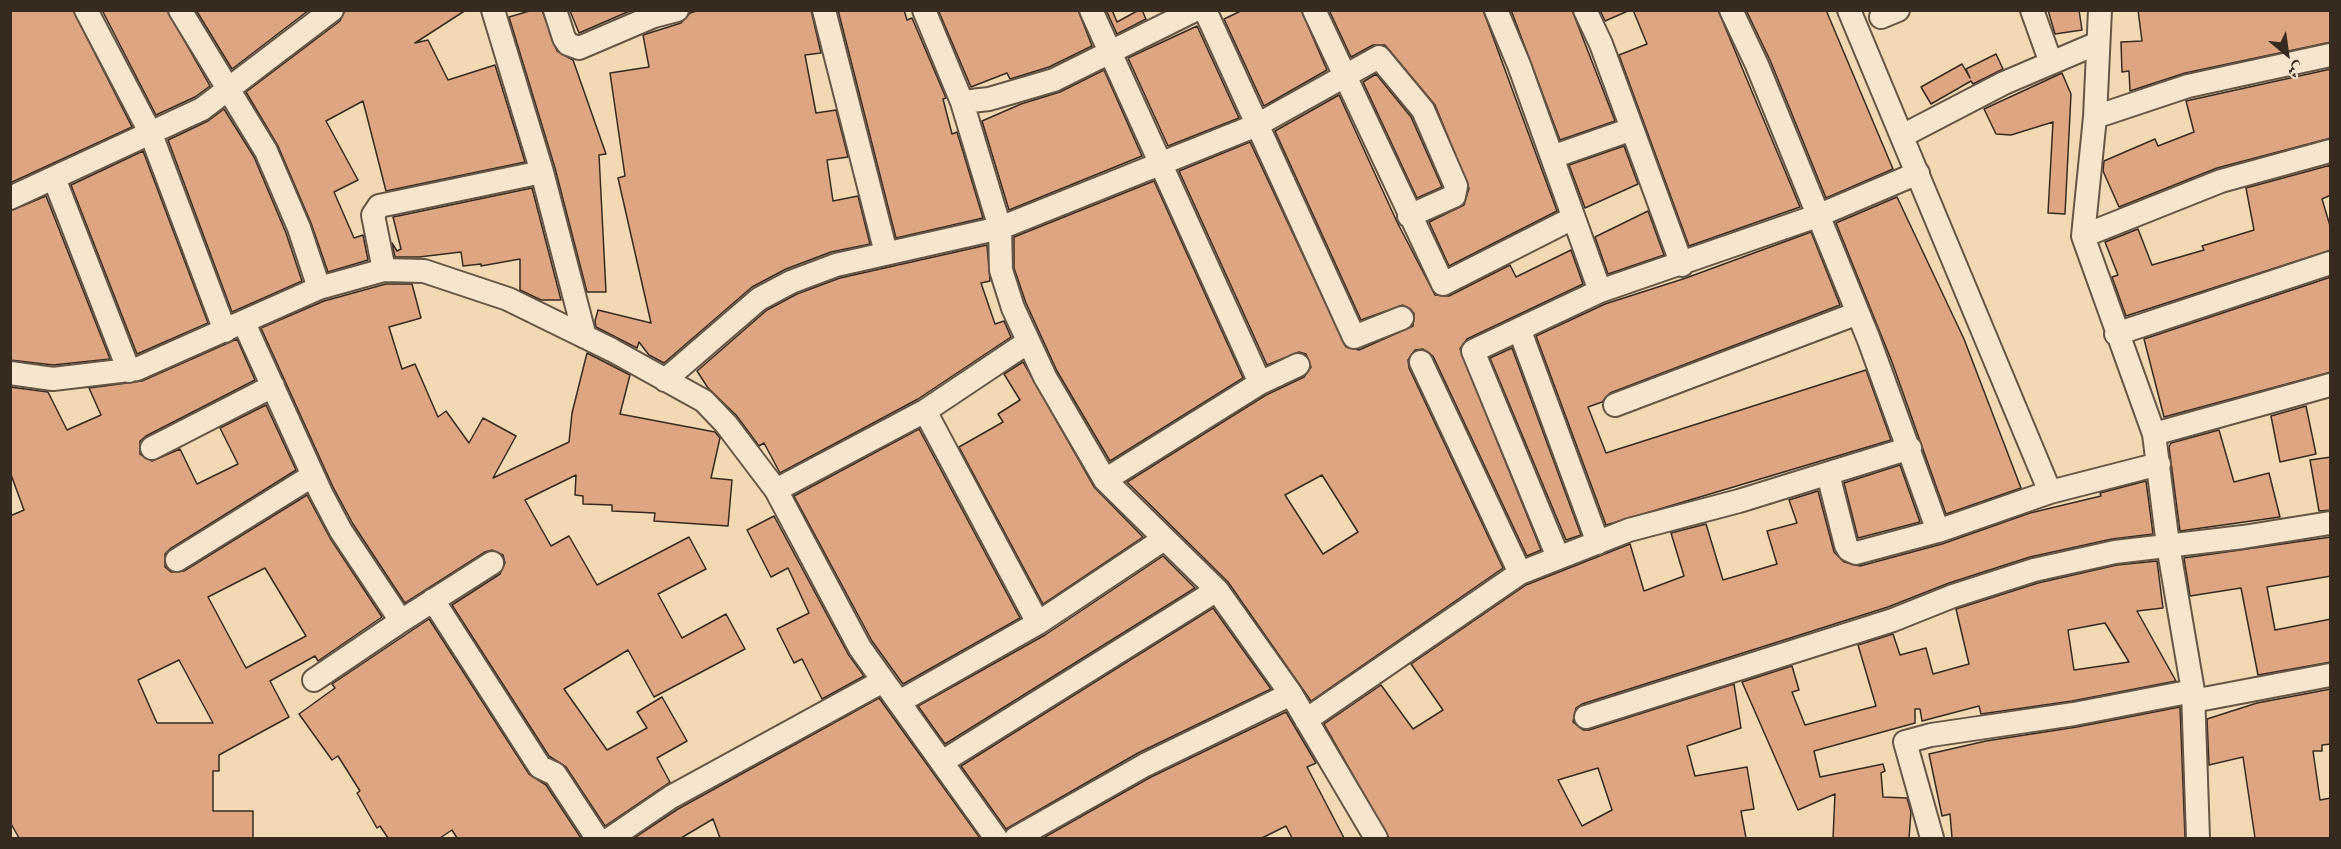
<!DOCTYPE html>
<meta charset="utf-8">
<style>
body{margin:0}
#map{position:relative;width:2341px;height:849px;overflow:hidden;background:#f2d9b3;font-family:"EB Garamond",Amiri,serif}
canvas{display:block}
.frame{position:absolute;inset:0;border:12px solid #372b20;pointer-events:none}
.north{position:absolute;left:2257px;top:24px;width:60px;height:60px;-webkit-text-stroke:4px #f7e6ce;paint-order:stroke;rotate:151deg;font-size:16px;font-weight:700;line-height:24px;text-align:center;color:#372b20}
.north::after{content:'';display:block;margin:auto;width:21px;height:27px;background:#372b20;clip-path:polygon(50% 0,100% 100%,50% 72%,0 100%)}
</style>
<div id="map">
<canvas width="2341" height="849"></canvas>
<div class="frame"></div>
<div class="north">ش</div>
</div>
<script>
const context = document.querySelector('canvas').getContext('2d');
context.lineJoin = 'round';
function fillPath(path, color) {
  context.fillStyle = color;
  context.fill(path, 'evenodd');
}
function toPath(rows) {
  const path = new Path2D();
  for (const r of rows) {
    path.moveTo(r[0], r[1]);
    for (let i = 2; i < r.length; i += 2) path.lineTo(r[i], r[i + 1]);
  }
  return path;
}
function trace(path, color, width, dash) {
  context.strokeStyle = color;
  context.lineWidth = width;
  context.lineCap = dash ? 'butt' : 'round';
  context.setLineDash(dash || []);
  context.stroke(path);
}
const building = toPath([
 [10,10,73,10,132,127,10,183,10,10],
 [102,10,167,10,210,86,195,97,156,115,102,10],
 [196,10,309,10,232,69,196,10],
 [345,10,466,10,415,43,428,40,448,80,495,65,525,162,386,191,363,101,326,121,358,180,334,192,354,238,363,235,368,260,328,272,311,223,278,146,246,92,340,21,345,10],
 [533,10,542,10,557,51,573,60,606,154,599,155,606,292,587,292,555,168,509,17,533,10],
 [572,10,632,10,579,33,570,11,572,10],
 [700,10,811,10,821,53,805,55,816,113,836,110,848,157,827,160,833,201,858,196,870,244,831,252,786,269,752,287,664,363,649,355,639,342,637,348,596,327,595,321,598,310,651,323,618,178,625,176,610,73,649,67,643,35,681,23,690,13,700,10],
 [838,10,904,10,907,20,912,18,946,98,943,99,952,134,957,132,983,218,896,238,838,10],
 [943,10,1078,10,1092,46,1049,67,1010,79,1007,73,971,87,939,12,943,10],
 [1106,10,1112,10,1117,22,1139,10,1142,10,1146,19,1117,34,1106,10],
 [1243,10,1301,10,1327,70,1264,106,1224,19,1243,10],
 [1329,10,1483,10,1557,211,1449,266,1429,222,1464,205,1469,188,1435,105,1385,45,1373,45,1351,57,1329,10],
 [1511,10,1572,10,1615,121,1560,140,1511,10],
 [1600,10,1628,10,1628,11,1605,21,1600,10],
 [1633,10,1718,10,1800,207,1689,246,1619,55,1647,44,1633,10],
 [1746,10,1826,10,1893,169,1826,198,1770,60,1746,10],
 [2048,10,2079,10,2082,30,2055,34,2048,10],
 [2138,10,2331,10,2331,42,2185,73,2130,91,2129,71,2122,72,2121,42,2142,41,2138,10],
 [1197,26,1239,118,1168,146,1128,58,1197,26],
 [1996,54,2003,69,1973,84,1971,81,1931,104,1921,87,1962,64,1970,78,1966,69,1996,54],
 [2331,69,2331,138,2217,168,2119,207,2103,171,2104,161,2155,139,2158,146,2194,132,2186,101,2331,69],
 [1104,70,1142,156,1009,210,982,121,1021,104,1060,92,1104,70],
 [2062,73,2071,94,2065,214,2048,213,2053,122,2011,135,1996,134,1984,109,2062,73],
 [1376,74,1411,117,1442,187,1417,198,1363,82,1376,74],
 [1339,95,1397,222,1435,295,1449,296,1510,265,1516,277,1571,250,1583,284,1467,339,1460,349,1541,550,1527,556,1433,356,1423,349,1415,350,1408,360,1409,368,1503,568,1311,701,1228,582,1127,482,1266,395,1304,377,1311,367,1306,354,1299,352,1267,365,1179,171,1250,142,1346,347,1359,350,1413,326,1414,313,1403,305,1361,320,1275,131,1339,95],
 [1322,475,1358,532,1323,554,1285,495,1322,475],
 [224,109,254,157,286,233,302,281,232,312,168,140,208,121,224,109],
 [1624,146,1638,184,1585,208,1569,165,1624,146],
 [143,151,208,323,137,354,71,185,143,151],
 [2331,165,2331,195,2322,199,2331,229,2331,250,2126,316,2112,277,2118,275,2105,242,2138,229,2152,265,2204,250,2202,246,2254,230,2246,188,2331,165],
 [1154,181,1243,378,1110,461,1057,371,1026,303,1014,268,1014,237,1154,181],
 [532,188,561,300,541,300,520,290,520,259,481,266,481,264,463,266,461,252,419,257,395,257,392,243,397,251,401,249,393,217,532,188],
 [46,196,110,359,53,365,10,360,10,211,46,196],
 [1897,197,1964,339,2021,488,1946,514,1892,362,1836,223,1897,197],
 [1648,211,1664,255,1608,274,1595,237,1648,211],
 [1811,232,1840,305,1610,393,1602,402,1588,407,1606,453,1866,370,1891,440,1606,525,1536,336,1605,304,1686,278,1811,232],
 [987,245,990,281,981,283,995,324,1004,321,1011,337,918,399,780,473,764,443,759,446,736,415,708,388,697,371,767,310,797,294,840,278,987,245],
 [2331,277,2331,372,2164,417,2144,339,2331,277],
 [386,284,412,284,421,318,389,327,402,369,415,364,438,417,446,411,469,443,483,418,516,436,493,478,569,442,572,413,587,353,630,375,620,414,715,432,720,438,711,478,732,480,728,526,654,521,655,513,612,511,612,505,583,504,583,496,575,495,576,475,525,500,551,546,569,536,597,585,689,537,706,569,658,594,682,638,726,614,745,649,654,697,628,650,564,689,607,750,647,728,637,712,662,697,687,741,657,758,670,782,605,826,566,767,549,756,452,605,500,574,505,563,503,555,492,550,485,552,405,603,353,524,333,487,261,328,324,301,386,284],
 [237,339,255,380,146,436,140,441,140,454,152,461,180,449,197,484,238,464,220,428,266,405,296,470,170,549,165,554,165,567,171,572,184,571,307,495,330,538,382,617,318,661,315,656,270,681,289,717,219,755,219,771,213,771,213,811,253,811,253,838,19,838,10,822,10,516,24,510,10,472,10,387,48,392,67,430,101,415,89,388,142,381,237,339],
 [265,568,306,636,246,668,208,597,265,568],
 [179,660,213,723,157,723,138,680,179,660],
 [1512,348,1581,535,1566,540,1490,358,1512,348],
 [1023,362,1094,487,1143,537,1043,604,959,447,1003,422,998,414,1020,400,1004,374,1023,362],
 [2306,406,2316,454,2280,462,2271,416,2306,406],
 [919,429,1020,618,903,684,872,641,794,496,919,429],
 [2219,430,2234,482,2269,473,2280,517,2180,531,2169,447,2171,443,2219,430],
 [2331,457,2331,510,2319,511,2310,460,2331,457],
 [1900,465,1920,522,1858,538,1844,483,1900,465],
 [2146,481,2153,534,2112,539,2030,557,1949,583,1888,607,1582,704,1576,708,1573,722,1583,730,1589,730,1734,684,1741,728,1687,746,1695,776,1747,767,1754,809,1741,811,1746,838,1389,838,1324,724,1381,685,1413,729,1443,710,1411,664,1526,585,1630,544,1644,591,1684,576,1671,533,1706,524,1723,580,1777,564,1767,531,1797,523,1789,500,1818,491,1834,552,1844,562,1860,566,1942,544,2030,513,2101,496,2100,493,2146,481],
 [1598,768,1612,810,1582,826,1558,780,1598,768],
 [774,516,848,654,864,676,822,699,802,659,794,663,777,629,809,613,788,568,771,577,747,530,774,516],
 [2331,537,2331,576,2267,587,2275,630,2331,619,2331,662,2258,675,2241,588,2190,596,2184,558,2331,537],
 [1163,556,1195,588,945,744,918,706,1045,635,1163,556],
 [2157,561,2163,608,2137,611,2176,681,2072,701,1981,714,1979,706,1922,721,1920,709,1915,709,1915,723,1814,751,1820,777,1883,764,1885,771,1881,773,1883,797,1907,798,1911,812,1909,838,1833,838,1835,794,1798,810,1742,682,1792,666,1799,690,1792,692,1805,725,1876,706,1858,645,1893,634,1900,655,1926,648,1933,674,1969,664,1956,609,2038,583,2117,565,2157,561],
 [2105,623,2129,662,2074,670,2068,630,2105,623],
 [1213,608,1271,689,1138,753,1006,829,961,766,1213,608],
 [429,619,529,774,546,785,581,838,457,838,452,830,440,838,388,838,380,826,377,828,357,793,360,791,338,756,332,760,299,714,335,688,332,684,429,619],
 [2331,689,2331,744,2322,745,2322,751,2313,751,2320,800,2331,798,2331,838,2255,838,2243,757,2209,765,2207,719,2257,703,2331,689],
 [879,698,980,838,720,838,713,819,681,838,634,838,678,809,879,698],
 [2180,707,2185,838,1952,838,1950,814,1942,816,1929,754,1986,741,2077,727,2180,707],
 [1286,712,1316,763,1307,767,1344,838,1292,838,1286,826,1262,838,1043,838,1151,777,1286,712]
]);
fillPath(building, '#dea582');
trace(building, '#372b20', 1.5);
const minor = toPath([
 [86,10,151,134,225,331],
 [180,10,266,151,299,228,319,288],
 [493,10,542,172,585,337],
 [555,10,564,38,568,44,579,48,654,16,677,10],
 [824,10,886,253],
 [924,10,962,102,1000,228,1001,270,1013,308,1045,377,1105,480,1217,590,1291,694,1376,838],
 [1091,10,1260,383],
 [1205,10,1354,337,1402,318],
 [1314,10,1443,284,1573,218],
 [1496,10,1519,65,1600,291],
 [1585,10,1601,44,1682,265],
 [1731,10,1757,65,1869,340,1938,531],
 [1849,10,2050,492],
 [2032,10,2051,63],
 [2100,10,2095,117,2083,236,2154,434,2168,545,2193,691,2198,838],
 [1881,17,1898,10],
 [962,102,989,99,1054,80,1195,10],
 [2095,117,2188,86,2330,55],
 [1902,136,2004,83,2098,43],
 [1552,157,1632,129],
 [54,178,129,371],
 [10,198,202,109,332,10],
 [2083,236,2221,181,2330,151],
 [384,270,373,215,379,206,542,172],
 [244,323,321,493,341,531,401,621,492,563],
 [1520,331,1598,543],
 [2116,334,2330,263],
 [1421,362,1520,573],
 [10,373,53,379,137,369,319,288,384,270,424,271,508,299,612,350,704,401,726,424,776,490,860,648,996,838],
 [665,380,759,299,791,282,836,265,1000,228,1257,125,1379,57,1423,110,1456,186,1454,196,1409,216],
 [1615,405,1858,313],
 [2154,434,2330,385],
 [152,448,273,386],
 [1828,474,1846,545,1849,550,1856,553,1938,531,2050,492,2159,464],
 [1105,480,1260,383,1298,365],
 [776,490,925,411,1028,342],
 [1558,557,1473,351,1600,291,1817,216,1918,173],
 [177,560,312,476],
 [433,600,540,767,555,774,597,838],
 [1038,623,1164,539],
 [314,680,401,621],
 [2193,701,2330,675],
 [899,702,1038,623,925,411],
 [1586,717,1893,620,1953,596,2034,570,2115,552,2243,537,2330,523],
 [1306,720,1520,573,1629,530,1739,501,1910,448],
 [942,762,1217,590],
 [611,838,671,797,883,681],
 [1016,838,1145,765,1291,694],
 [1932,838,1905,742,1931,735,2074,714,2193,691]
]);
trace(minor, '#665645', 26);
trace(minor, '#f7e6ce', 22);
</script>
